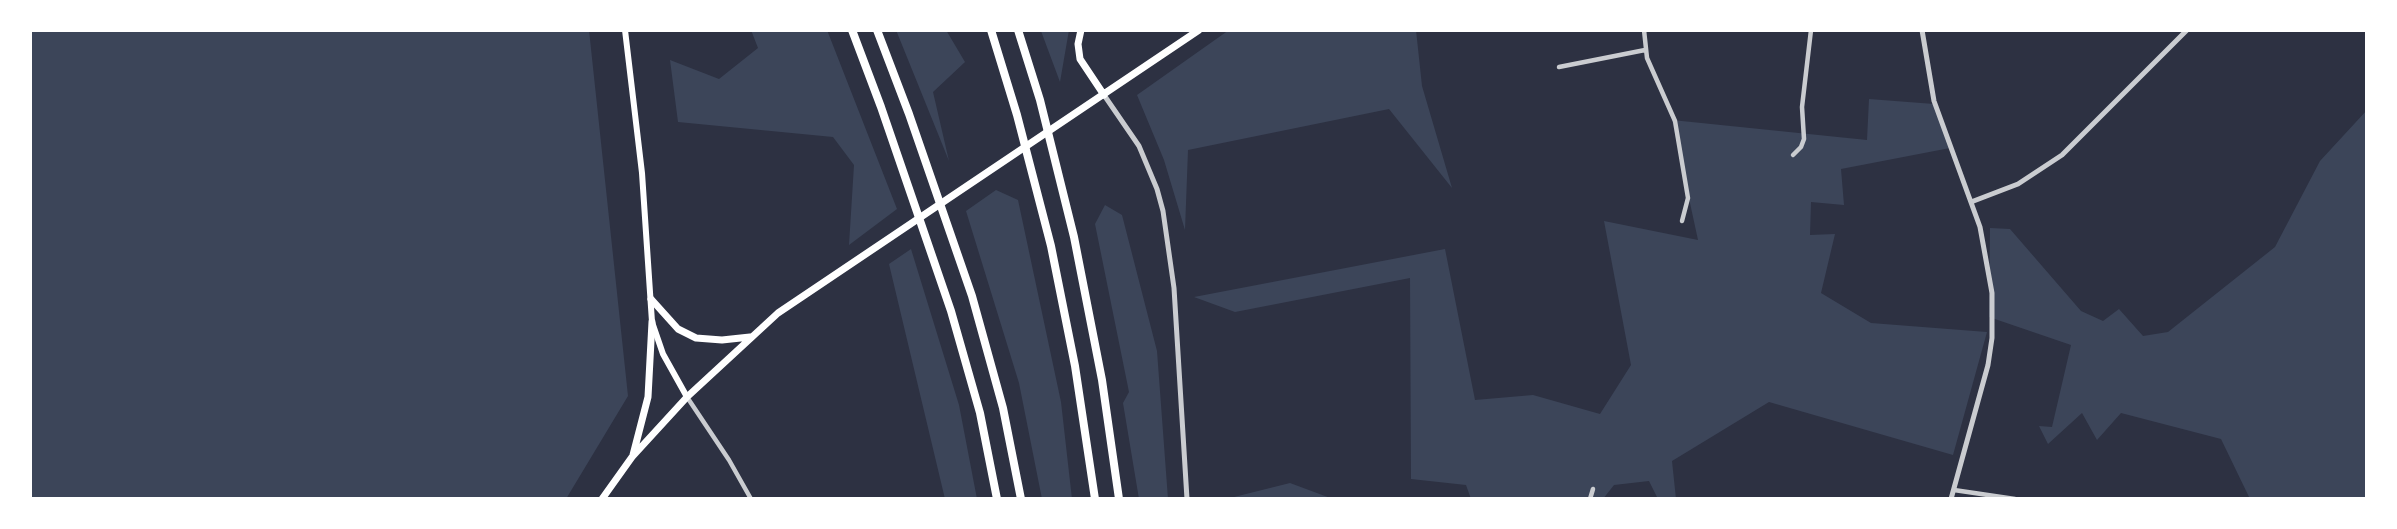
<!DOCTYPE html>
<style>
body{margin:0}
#map{position:relative;width:2397px;height:529px;overflow:hidden;background:#2d3142;font-family:Signika,sans-serif}
canvas{display:block}
.frame{position:absolute;inset:0;border:32px solid #fff;pointer-events:none}
</style>
<div id="map">
<canvas width="2397" height="529"></canvas>
<div class="frame"></div>
</div>
<script>
const context = document.querySelector('canvas').getContext('2d');
context.lineJoin = 'round';
function fillPath(path, color) {
  context.fillStyle = color;
  context.fill(path, 'evenodd');
}
function toPath(rows) {
  const path = new Path2D();
  for (const r of rows) {
    path.moveTo(r[0], r[1]);
    for (let i = 2; i < r.length; i += 2) path.lineTo(r[i], r[i + 1]);
  }
  return path;
}
function trace(path, color, width, dash) {
  context.strokeStyle = color;
  context.lineWidth = width;
  context.lineCap = dash ? 'butt' : 'round';
  context.setLineDash(dash || []);
  context.stroke(path);
}
fillPath(toPath([
 [30,30,589,30,628,396,566,499,30,499],
 [751,30,827,30,897,209,849,245,854,165,833,137,678,122,670,60,719,79,758,48],
 [896,30,946,30,965,62,933,92,949,161],
 [1041,30,1069,30,1060,82,1041,31],
 [1229,30,1416,30,1422,86,1452,188,1389,109,1188,150,1185,230,1164,160,1137,95],
 [1869,99,1934,104,1950,148,1841,169,1844,205,1811,202,1810,235,1835,234,1821,293,1871,323,1987,332,1953,455,1769,402,1672,461,1676,499,1658,499,1649,481,1614,485,1603,499,1471,499,1466,485,1411,479,1410,278,1235,312,1194,297,1445,249,1475,400,1533,395,1600,414,1631,365,1604,221,1698,240,1672,120,1867,140],
 [2367,110,2367,499,2250,499,2221,439,2121,413,2097,440,2082,413,2048,444,2039,426,2052,427,2071,345,1989,317,1990,228,2010,229,2081,311,2103,321,2119,309,2143,336,2168,332,2275,247,2320,161],
 [996,190,1018,200,1061,402,1072,499,1042,499,1019,383,966,211],
 [1105,205,1122,215,1157,351,1168,499,1139,499,1123,403,1129,392,1095,224],
 [911,249,959,405,977,499,945,499,889,264],
 [1290,483,1333,499,1226,499]
]), '#3c4559');
trace(toPath([
 [1644,30,1647,58,1675,121,1688,198,1682,221],
 [1559,67,1645,50],
 [1793,155,1801,147,1804,139,1802,107,1811,30],
 [687,397,729,460,751,499],
 [1954,490,2015,499],
 [1590,499,1593,489]
]), '#caccd0', 4.5);
trace(toPath([
 [1922,30,1934,101,1980,227,1992,293,1992,338,1988,365,1951,499],
 [1104,95,1139,146,1157,189,1163,211,1174,288,1187,499],
 [1971,202,2018,184,2062,155,2187,30]
]), '#caccd0', 5);
trace(toPath([
 [625,30,642,173,652,322,663,354,687,397]
]), '#fff', 6);
trace(toPath([
 [1081,30,1078,44,1080,59,1104,95],
 [651,299,678,329,696,338,722,340,750,337],
 [633,455,648,397,652,322],
 [602,499,632,457,687,397,778,313,1199,30]
]), '#fff', 7);
trace(toPath([
 [852,30,881,107,951,311,980,413,997,499],
 [877,30,909,114,972,296,1003,408,1021,499],
 [991,30,1017,115,1051,246,1075,366,1095,499],
 [1018,30,1040,100,1074,237,1102,380,1119,499]
]), '#fff', 8);
</script>
